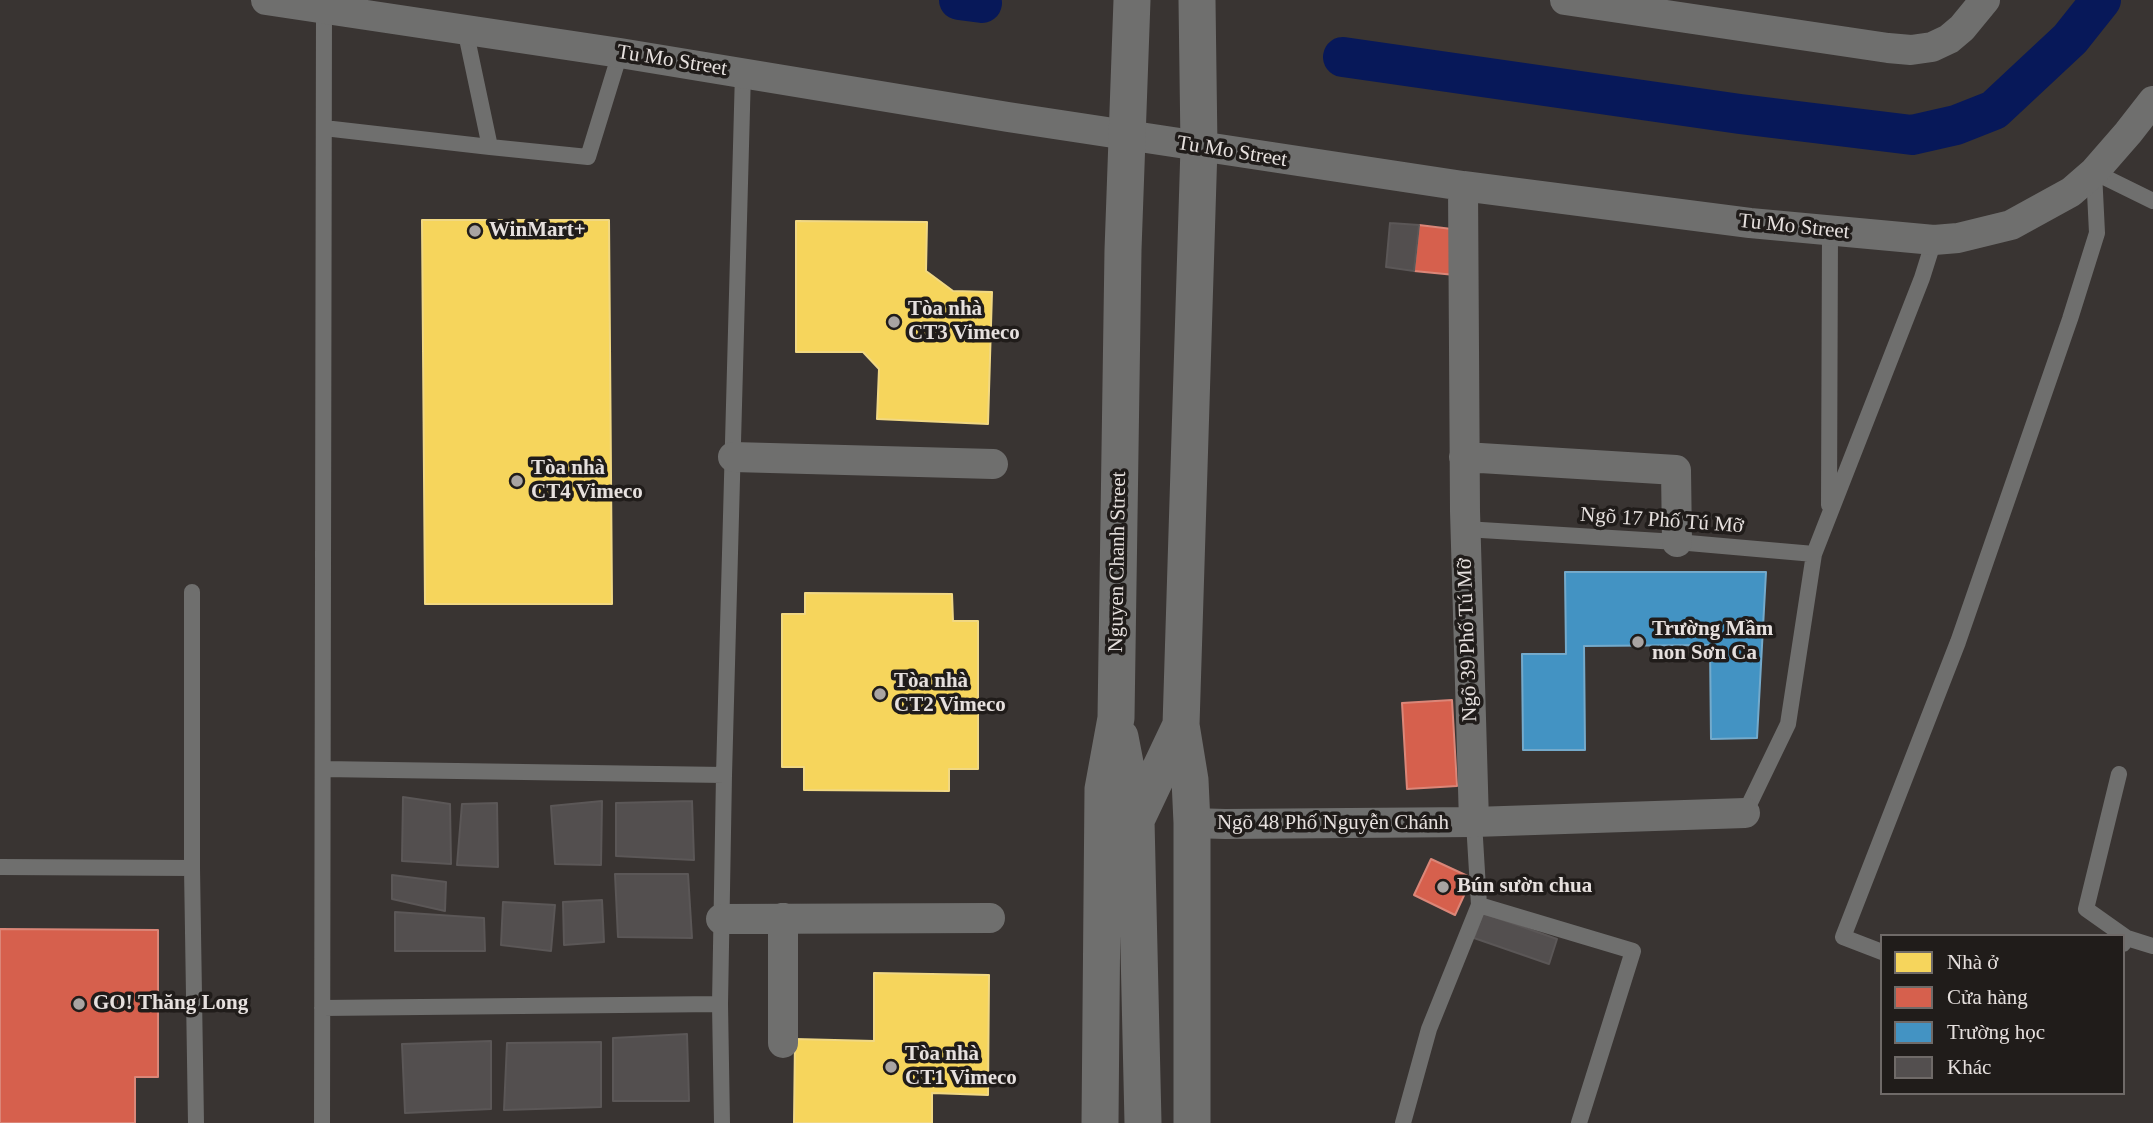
<!DOCTYPE html>
<meta charset="utf-8">
<style>
body{margin:0}
#map{position:relative;width:2153px;height:1123px;overflow:hidden;background:#393432;font-family:Georgia,serif}
canvas{display:block}
.legend{position:absolute;left:1880px;top:934px;width:245px;height:161px;box-sizing:border-box;background:#201c1a;border:2px solid #6f6a68;margin:0;padding:9px 12px;list-style:none;font-size:21px;color:#e6e0de}
.legend li{display:flex;align-items:center;gap:14px;height:35px}
.legend b{width:35px;border:2px solid #6f6a68}
</style>
<div id="map">
<canvas width="2153" height="1123"></canvas>
<ul class="legend">
<li><b style="height:19px;background:#f6d55c"></b>Nhà ở</li>
<li><b style="height:19px;background:#d6604d"></b>Cửa hàng</li>
<li><b style="height:19px;background:#4393c3"></b>Trường học</li>
<li><b style="height:19px;background:#534f4f"></b>Khác</li>
</ul>
</div>
<script>
const context = document.querySelector('canvas').getContext('2d');
context.lineJoin = 'round';
function fillPath(path, color) {
  context.fillStyle = color;
  context.fill(path, 'evenodd');
}
function toPath(rows) {
  const path = new Path2D();
  for (const r of rows) {
    path.moveTo(r[0], r[1]);
    for (let i = 2; i < r.length; i += 2) path.lineTo(r[i], r[i + 1]);
  }
  return path;
}
function trace(path, color, width, dash) {
  context.strokeStyle = color;
  context.lineWidth = width;
  context.lineCap = dash ? 'butt' : 'round';
  context.setLineDash(dash || []);
  context.stroke(path);
}
function write(font, color, halo, rows, align = 'center') {
  context.font = font + ' Georgia,serif';
  context.lineWidth = 7;
  context.setLineDash([]);
  context.textBaseline = 'middle';
  context.strokeStyle = halo;
  context.fillStyle = color;
  for (const [text, x, y, turn = 0] of rows) {
    context.save();
    context.translate(x, y);
    context.rotate((+turn || 0) * Math.PI / 180);
    context.textAlign = isNaN(turn) ? turn : align;
    if (halo) context.strokeText(text, 0, 0);
    context.fillText(text, 0, 0);
    context.restore();
  }
}
const homes = toPath([
 [422,220,609,220,612,604,425,604,422,220],
 [796,221,927,222,926,271,953,291,992,292,988,424,877,419,879,369,863,352,796,352,796,221],
 [805,593,952,594,953,621,978,621,978,769,949,769,949,791,804,790,804,767,782,767,782,614,805,614,805,593],
 [874,973,989,975,988,1095,932,1093,932,1123,794,1123,795,1039,874,1041,874,973]
]);
fillPath(homes, '#f6d55c');
trace(homes, '#f1d883', 2);
const shops = toPath([
 [1419,225,1460,230,1455,275,1414,271,1419,225],
 [1452,700,1457,786,1407,789,1402,703,1452,700],
 [1431,859,1472,878,1455,915,1414,895,1431,859],
 [0,929,158,930,158,1077,135,1077,135,1123,0,1123,0,929]
]);
fillPath(shops, '#d6604d');
trace(shops, '#db8678', 2);
const schools = toPath([
 [1565,572,1766,572,1757,738,1711,739,1710,645,1584,646,1585,750,1523,750,1522,654,1566,654,1565,572]
]);
fillPath(schools, '#4393c3');
trace(schools, '#74aacb', 2);
trace(toPath([
 [959,0,982,3],
 [1343,57,1740,114,1912,135,1956,125,1994,110,2070,39,2101,0]
]), '#071859', 40);
const building = toPath([
 [1390,223,1419,225,1414,271,1386,267,1390,223],
 [403,797,450,804,451,864,402,861,403,797],
 [602,801,601,865,555,864,551,806,602,801],
 [692,801,694,860,616,856,616,803,692,801],
 [497,803,498,867,457,865,462,804,497,803],
 [615,874,688,874,692,938,618,937,615,874],
 [392,875,446,882,445,911,392,899,392,875],
 [602,900,604,942,564,945,563,902,602,900],
 [503,902,555,905,551,951,501,945,503,902],
 [395,912,484,918,485,951,395,951,395,912],
 [1483,913,1557,939,1549,964,1474,938,1483,913],
 [687,1034,689,1101,613,1101,613,1038,687,1034],
 [491,1041,491,1109,405,1113,402,1044,491,1041],
 [601,1042,601,1107,504,1110,507,1043,601,1042]
]);
fillPath(building, '#534f4f');
trace(building, '#5b5757', 2);
trace(toPath([
 [465,29,490,147,588,157,620,53],
 [324,128,490,147],
 [1829,505,1830,230],
 [1465,529,1677,542,1814,554,1922,278,1934,240],
 [192,592,192,868,196,1123],
 [323,769,724,775],
 [2119,774,2086,909,2127,938],
 [1745,813,1788,724,1814,554],
 [0,867,192,868],
 [1479,905,1633,951,1579,1123],
 [2123,944,2127,938,2153,946],
 [1882,952,1843,937,1958,642,2070,319,2097,233,2094,172,2153,201],
 [322,1008,720,1004],
 [322,1123,324,8],
 [722,1123,720,1004,724,775,743,72],
 [1403,1123,1429,1029,1479,905,1474,822]
]), '#6f6f6e', 16);
trace(toPath([
 [266,0,620,53,1008,117,1463,186,1750,223,1934,240,1958,238,2011,225,2071,192,2094,172,2128,133,2153,101],
 [1565,0,1888,48,1911,50,1932,47,1949,39,1962,28,1985,0],
 [1463,186,1465,511,1474,822],
 [733,457,993,464],
 [1464,457,1676,470,1677,542],
 [1192,823,1225,824,1474,822,1745,813],
 [721,919,990,918],
 [783,1043,783,918]
]), '#6f6f6e', 30);
trace(toPath([
 [1120,737,1136,820,1143,1123],
 [1136,820,1181,725],
 [1100,1123,1103,789,1116,718,1123,250,1132,0],
 [1192,1123,1192,823,1190,780,1181,725,1199,147,1197,0]
]), '#6f6f6e', 37);
for (const [x, y, r, color] of [
 [475,231,7,"#a9a4a2"],
 [894,322,7,"#a9a4a2"],
 [517,481,7,"#a9a4a2"],
 [1638,642,7,"#a9a4a2"],
 [880,694,7,"#a9a4a2"],
 [1443,887,7,"#a9a4a2"],
 [79,1004,7,"#a9a4a2"],
 [891,1067,7,"#a9a4a2"]
]) {
  const dot = new Path2D();
  dot.arc(x, y, r, 0, 2 * Math.PI);
  context.fillStyle = color;
  context.fill(dot);
  trace(dot, '#201c1a', 2.5);
}
write('21px', '#e6e0de', '#201c1a', [
 ["Tu Mo Street",672,61,9],
 ["Tu Mo Street",1232,152,9],
 ["Tu Mo Street",1794,227,6],
 ["Ngõ 17 Phố Tú Mỡ",1662,521,4],
 ["Nguyen Chanh Street",1118,562,-89],
 ["Ngõ 39 Phố Tú Mỡ",1468,640,-92],
 ["Ngõ 48 Phố Nguyễn Chánh",1333,823]
]);
write('bold 21px', '#e6e0de', '#201c1a', [
 ["WinMart+",489,231],
 ["Tòa nhà",908,310],
 ["CT3 Vimeco",908,334],
 ["Tòa nhà",531,469],
 ["CT4 Vimeco",531,493],
 ["Trường Mầm",1652,630],
 ["non Sơn Ca",1652,654],
 ["Tòa nhà",894,682],
 ["CT2 Vimeco",894,706],
 ["Bún sườn chua",1457,887],
 ["GO! Thăng Long",93,1004],
 ["Tòa nhà",905,1055],
 ["CT1 Vimeco",905,1079]
], 'left');
</script>
